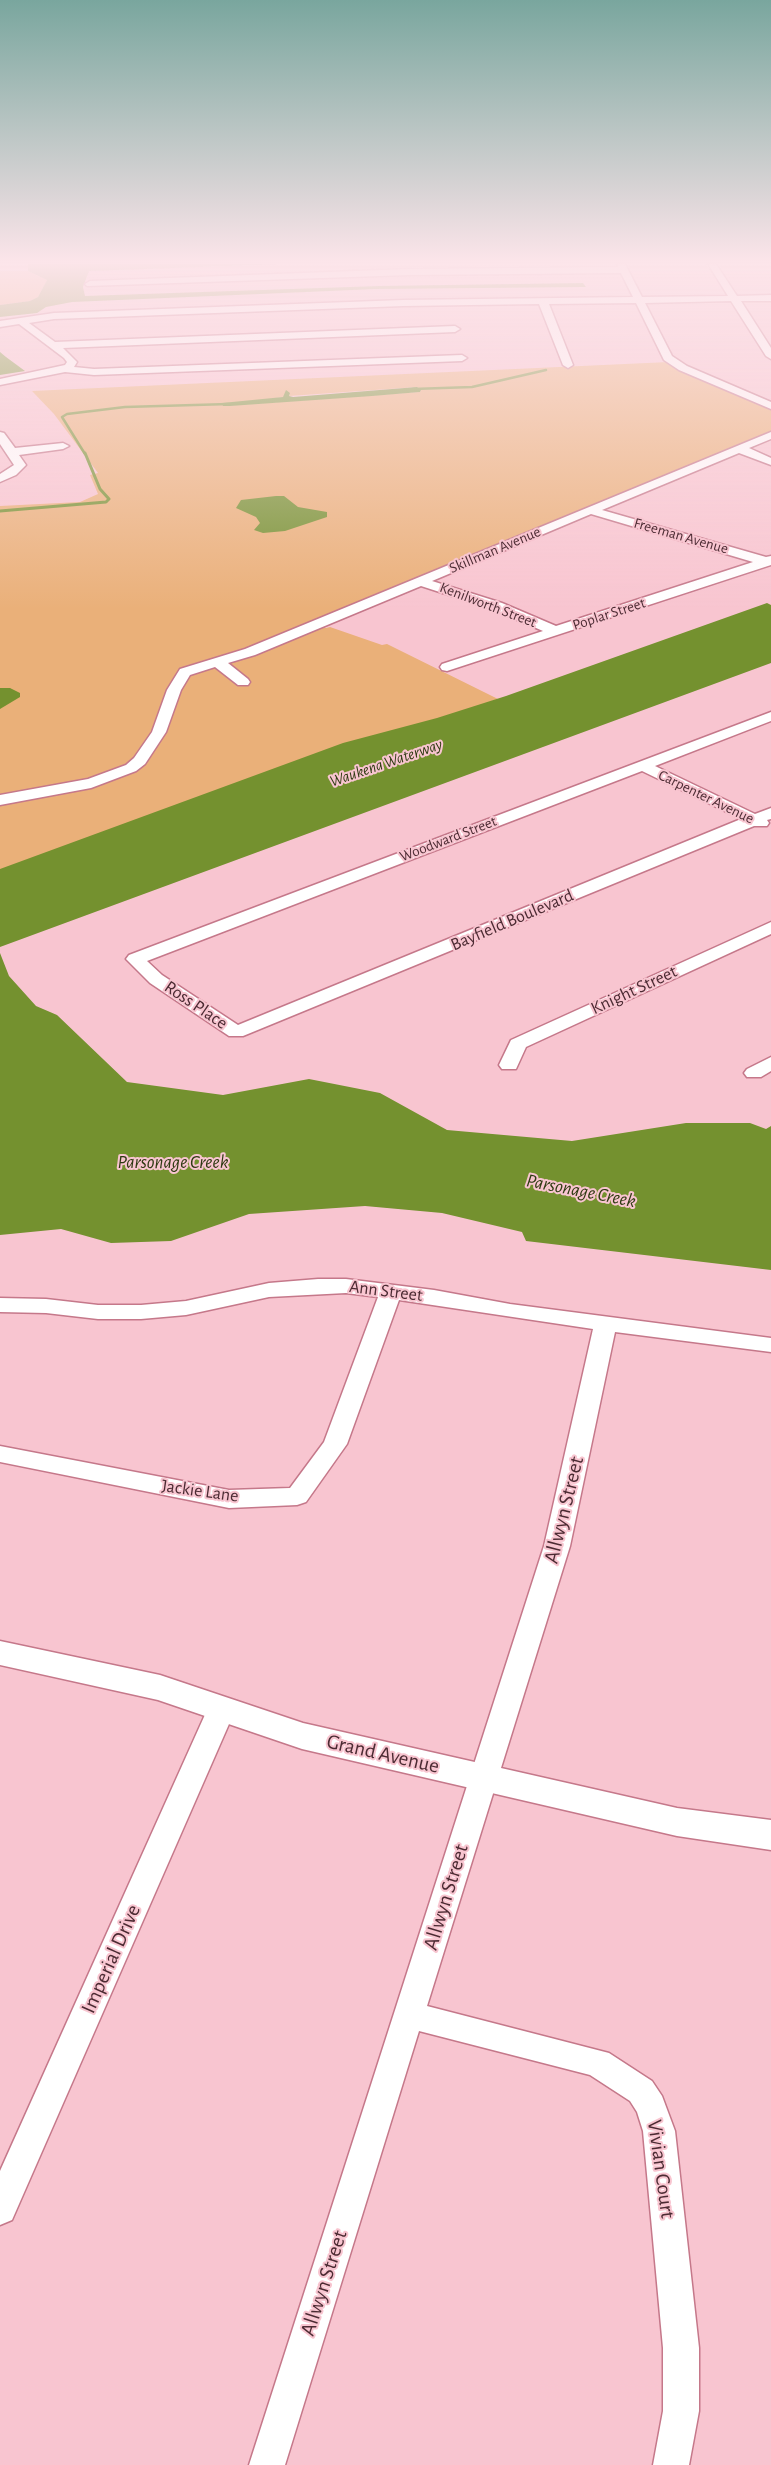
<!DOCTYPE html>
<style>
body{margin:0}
canvas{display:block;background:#f8c5d0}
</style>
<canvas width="771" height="2465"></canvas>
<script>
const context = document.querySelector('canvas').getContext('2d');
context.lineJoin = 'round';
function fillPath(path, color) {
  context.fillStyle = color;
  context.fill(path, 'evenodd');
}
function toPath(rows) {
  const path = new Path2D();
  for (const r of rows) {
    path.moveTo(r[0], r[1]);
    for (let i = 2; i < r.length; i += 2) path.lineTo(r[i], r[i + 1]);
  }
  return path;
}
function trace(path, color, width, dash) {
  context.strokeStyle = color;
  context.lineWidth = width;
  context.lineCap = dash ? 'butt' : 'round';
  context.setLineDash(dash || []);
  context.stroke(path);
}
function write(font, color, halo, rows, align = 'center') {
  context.font = font + ' "Alegreya Sans",sans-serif';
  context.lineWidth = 4;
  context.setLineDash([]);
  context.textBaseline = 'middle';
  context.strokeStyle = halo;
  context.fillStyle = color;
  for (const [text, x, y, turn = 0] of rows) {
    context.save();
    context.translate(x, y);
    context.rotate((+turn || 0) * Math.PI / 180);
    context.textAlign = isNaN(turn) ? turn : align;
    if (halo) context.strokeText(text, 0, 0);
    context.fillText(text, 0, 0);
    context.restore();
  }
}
fillPath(toPath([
 [0,271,28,271,47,280,38,297,30,301,0,305],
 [669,362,771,406,771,433,590,506,317,624,326,628,330,627,382,645,387,644,498,699,0,872,0,506,80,502,98,494,90,475,98,473,54,414,32,391],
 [417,387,421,390,420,392,223,406,283,397,290,393,289,396]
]), '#eab079');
fillPath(toPath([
 [28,264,282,264,89,271,83,287,85,296,379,286,583,283,586,287,376,289,72,302,46,307,37,313,0,317,0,305,30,301,38,297,47,280,28,271],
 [0,352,6,357,25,371,0,375],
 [417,387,421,390,420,392,372,396,230,406,223,406,222,403,283,397,286,390,290,393,289,396,293,397],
 [276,496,284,496,298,507,327,512,327,517,285,531,263,533,254,530,260,523,256,517,236,508,241,500],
 [767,603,771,605,771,663,0,947,0,869,343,743,437,718,506,696],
 [0,688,10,688,20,693,20,697,0,709],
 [0,953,9,976,36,1006,57,1015,127,1082,223,1095,309,1079,380,1093,447,1130,572,1141,686,1123,750,1123,766,1129,771,1126,771,1270,526,1241,522,1232,442,1213,365,1206,249,1214,171,1241,111,1243,61,1229,0,1235]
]), '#74912f');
trace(toPath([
 [413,389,472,387,546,370],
 [85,454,62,417,67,414,125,407,229,404]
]), '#74912f', 2.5);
trace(toPath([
 [0,511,106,502,109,499,100,489,85,453]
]), '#74912f', 3);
const minor = toPath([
 [617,264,625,264,642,297,728,296,708,264,716,264,737,296,771,295,771,301,741,301,771,348,771,359,766,356,731,301,645,303,672,356,687,366,771,402,771,409,679,370,664,360,636,303,549,304,573,365,568,368,563,365,539,304,403,306,54,319,29,323,55,342,455,326,460,329,455,332,63,348,77,362,74,367,94,369,462,355,467,358,462,361,94,375,65,372,0,385,0,379,65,365,67,362,64,358,19,324,0,327,0,321,54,313,403,300,633,297,621,273,409,275,87,286,85,284,90,281,409,269,618,267,617,264],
 [0,432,4,433,15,448,63,443,69,446,63,449,19,455,26,465,16,475,0,482,0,474,14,465,0,444,0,432],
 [771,432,771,439,749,448,771,458,771,465,739,453,602,510,766,557,771,556,771,565,447,671,442,670,440,667,442,664,543,631,492,609,421,586,255,655,228,663,248,679,250,682,248,685,238,685,215,667,190,675,181,690,166,732,145,764,136,771,91,788,0,805,0,795,88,779,126,765,134,758,152,732,167,690,180,669,245,649,771,432],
 [591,514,753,562,556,626,502,603,432,581,591,514],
 [771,712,771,721,655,766,755,814,771,808,771,819,767,820,769,823,767,826,754,826,243,1036,229,1036,150,983,126,959,129,955,771,712],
 [642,771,741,819,238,1025,162,975,147,961,642,771],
 [771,922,771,934,526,1047,516,1069,502,1069,499,1065,511,1040,771,922],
 [771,1057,771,1071,761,1077,747,1077,744,1073,747,1069,771,1057],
 [318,1279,346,1279,434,1290,510,1304,771,1338,771,1352,615,1332,570,1546,427,2006,609,2053,652,2081,662,2096,675,2131,699,2348,699,2411,689,2465,653,2465,663,2411,663,2348,643,2131,637,2112,630,2101,590,2075,419,2031,285,2465,249,2465,544,1546,593,1329,399,1300,347,1444,306,1502,297,1505,229,1508,0,1462,0,1446,229,1490,290,1488,324,1442,378,1297,346,1293,269,1297,186,1315,141,1319,98,1319,46,1313,0,1312,0,1298,46,1299,98,1305,141,1305,186,1301,269,1283,318,1279],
 [222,1698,232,1701,236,1708,12,2220,0,2225,0,2171,208,1708,212,1701,222,1698]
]);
const tertiary = toPath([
 [0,1641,160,1675,303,1723,677,1808,771,1820,771,1850,677,1836,302,1749,158,1700,0,1665,0,1641]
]);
trace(minor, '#c5788a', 3);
trace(tertiary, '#c5788a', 3);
fillPath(minor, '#fff');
fillPath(tertiary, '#fff');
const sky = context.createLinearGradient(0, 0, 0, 609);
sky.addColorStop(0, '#79a69e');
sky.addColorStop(0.43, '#fce5ea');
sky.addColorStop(1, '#fce5ea00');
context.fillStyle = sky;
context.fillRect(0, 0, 771, 609);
write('15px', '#4c2b33', '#f8c5d0', [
 ["Freeman Avenue",681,536,16],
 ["Skillman Avenue",495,550,-23],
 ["Kenilworth Street",488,605,21],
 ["Poplar Street",609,614,-18],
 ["Carpenter Avenue",706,797,26],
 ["Woodward Street",448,839,-21]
]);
write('italic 16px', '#2e3a12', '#f8c5d0', [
 ["Waukena Waterway",386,763,-19]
]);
write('18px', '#4c2b33', '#f8c5d0', [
 ["Bayfield Boulevard",512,920,-23],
 ["Knight Street",634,990,-25],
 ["Ross Place",196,1005,34],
 ["Ann Street",386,1291,7],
 ["Jackie Lane",200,1491,8]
]);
write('italic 19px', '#2e3a12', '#f8c5d0', [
 ["Parsonage Creek",173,1162],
 ["Parsonage Creek",581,1191,11]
]);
write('21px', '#4c2b33', '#f8c5d0', [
 ["Allwyn Street",564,1510,-76],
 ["Grand Avenue",383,1754,13],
 ["Allwyn Street",446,1897,-73],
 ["Imperial Drive",111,1959,-66],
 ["Vivian Court",661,2169,82],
 ["Allwyn Street",324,2283,-72]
]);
</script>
